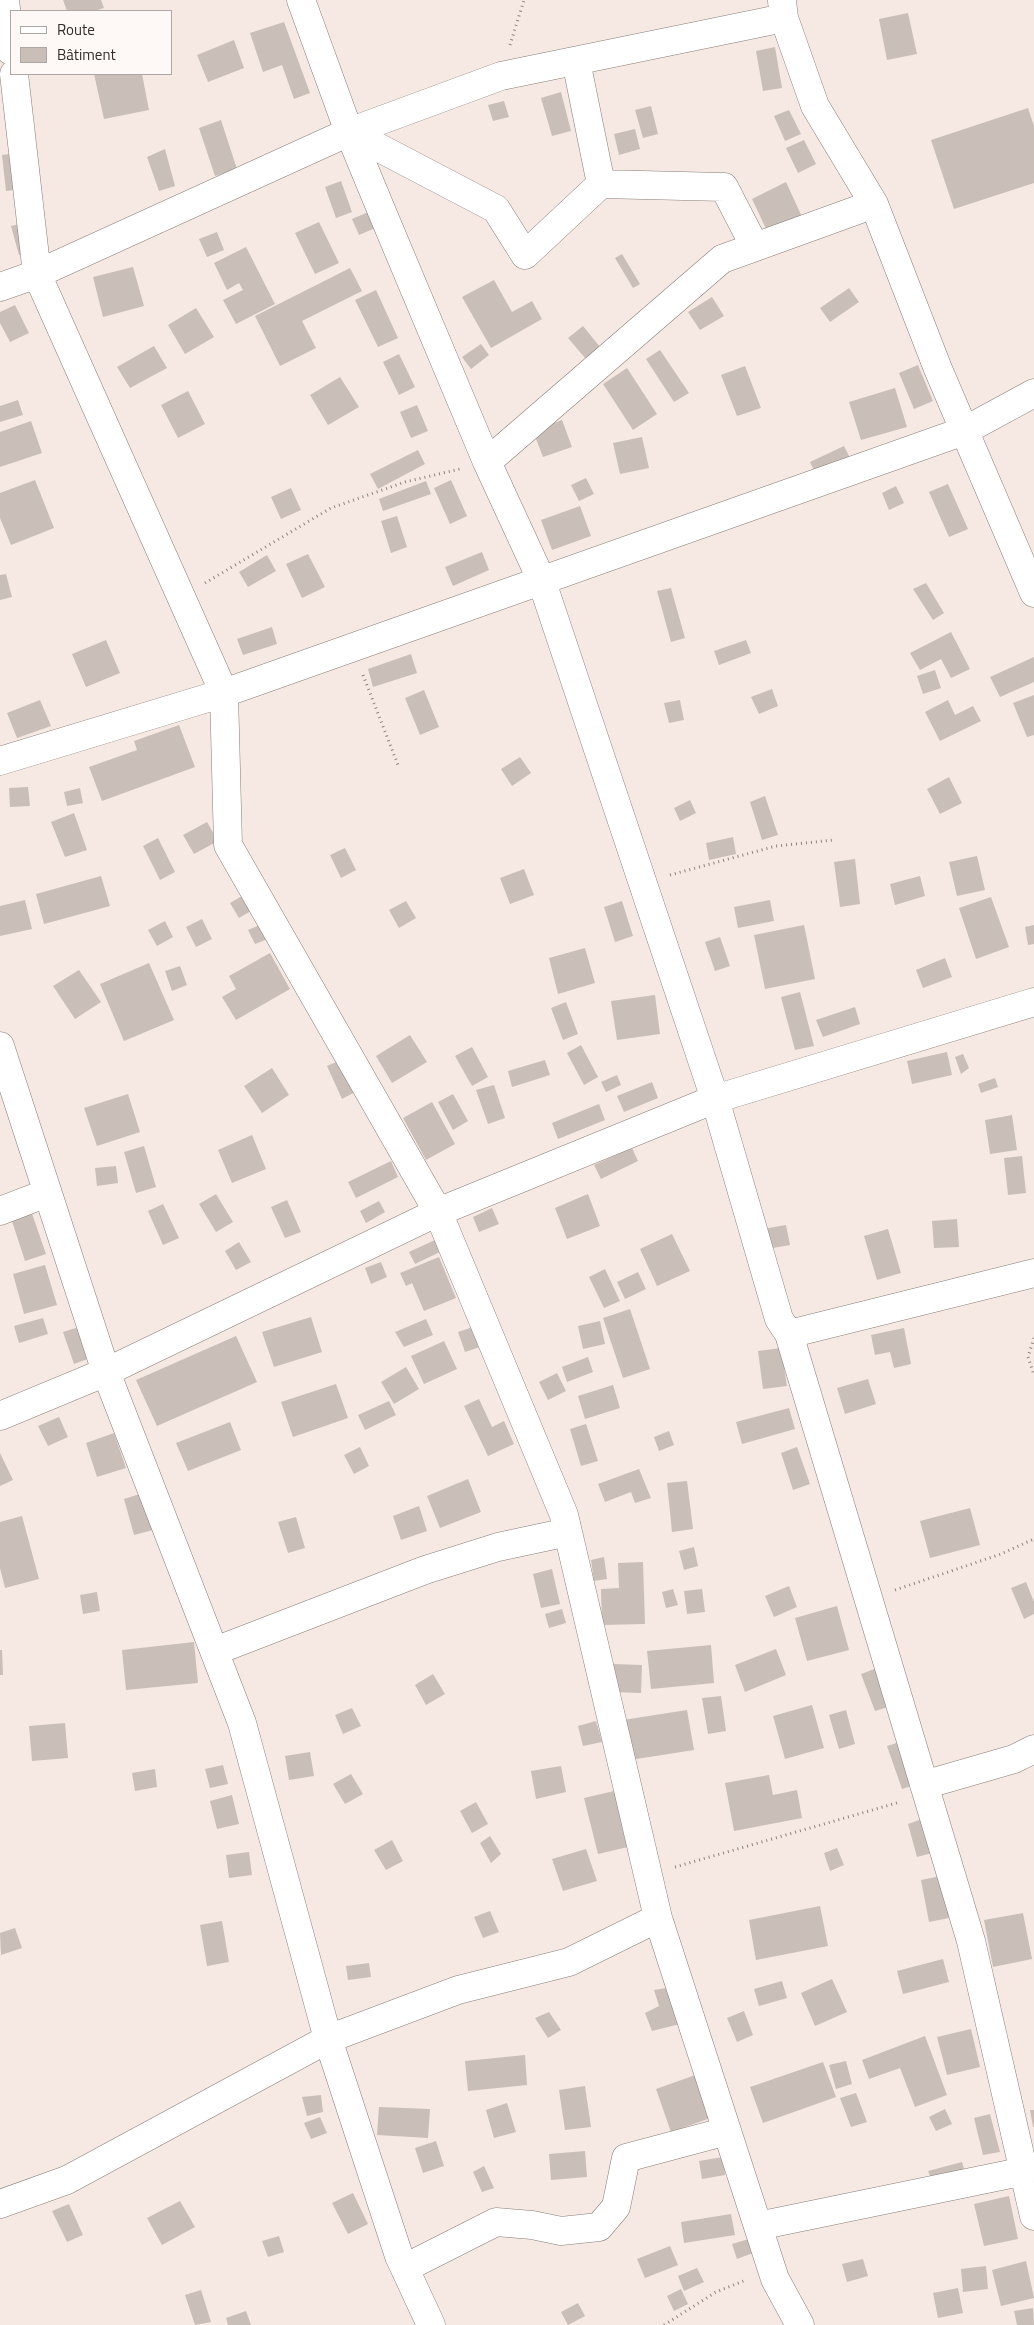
<!DOCTYPE html>
<meta charset="utf-8">
<style>
body{margin:0}
#map{position:relative;width:1034px;height:2325px;overflow:hidden;background:#f6e9e4;font-family:"Titillium Web",sans-serif}
canvas{display:block}
.legend{position:absolute;left:10px;top:10px;width:162px;height:65px;box-sizing:border-box;background:#fef9f6;border:1px solid #aca7a5;margin:0;padding:6px 9px;list-style:none;font-size:15px;color:#322d2b}
.legend li{display:flex;align-items:center;gap:10px;height:25px}
.legend b{width:25px;border:1px solid #aca7a5}
</style>
<div id="map">
<canvas width="1034" height="2325"></canvas>
<ul class="legend">
<li><b style="height:6px;background:#fff"></b>Route</li>
<li><b style="height:14px;background:#cabeb8"></b>Bâtiment</li>
</ul>
</div>
<script>
const context = document.querySelector('canvas').getContext('2d');
context.lineJoin = 'round';
function fillPath(path, color) {
  context.fillStyle = color;
  context.fill(path, 'evenodd');
}
function toPath(rows) {
  const path = new Path2D();
  for (const r of rows) {
    path.moveTo(r[0], r[1]);
    for (let i = 2; i < r.length; i += 2) path.lineTo(r[i], r[i + 1]);
  }
  return path;
}
function trace(path, color, width, dash) {
  context.strokeStyle = color;
  context.lineWidth = width;
  context.lineCap = dash ? 'butt' : 'round';
  context.setLineDash(dash || []);
  context.stroke(path);
}
fillPath(toPath([
 [63,0,101,0,104,8,94,11,67,11],
 [908,13,917,54,887,60,879,19],
 [284,22,310,93,294,99,282,65,263,72,250,33],
 [234,40,244,68,208,82,197,55],
 [775,47,782,88,763,91,756,51],
 [94,74,142,74,149,110,104,119],
 [561,92,571,131,552,136,541,98],
 [504,101,509,117,493,121,488,105],
 [651,106,658,134,643,138,635,110],
 [1028,108,1034,126,1034,183,954,209,931,140],
 [789,110,801,134,785,141,774,116],
 [221,120,237,169,215,176,199,128],
 [635,129,640,149,619,155,614,134],
 [804,140,816,164,798,173,786,148],
 [165,149,175,186,159,191,147,157],
 [18,153,22,189,6,191,2,155],
 [341,181,352,212,336,218,325,187],
 [786,182,803,219,769,235,752,199],
 [380,207,387,223,359,235,352,219],
 [27,222,35,251,19,255,11,226],
 [319,222,339,263,315,274,295,233],
 [217,232,224,250,207,257,199,239],
 [246,247,275,304,236,324,223,300,243,290,239,283,227,290,214,263],
 [622,254,640,284,633,288,615,258],
 [133,267,144,306,103,317,93,277],
 [350,268,362,291,302,321,316,348,280,366,255,316],
 [494,280,512,312,532,301,542,319,491,348,462,297],
 [849,288,859,302,830,322,820,308],
 [376,290,398,338,378,347,355,300],
 [712,297,724,316,700,330,688,312],
 [15,305,29,333,10,342,0,323,0,312],
 [196,308,214,337,185,354,168,325],
 [583,326,605,353,591,365,568,338],
 [481,344,489,355,471,369,462,357],
 [154,346,167,368,130,388,117,367],
 [660,350,689,393,674,402,646,359],
 [399,354,415,387,399,395,383,362],
 [918,365,933,401,914,409,899,373],
 [745,366,761,408,737,416,721,375],
 [627,368,657,414,633,430,603,384],
 [340,377,359,407,328,425,310,395],
 [895,388,907,427,861,440,849,402],
 [188,391,205,424,178,438,161,405],
 [18,400,23,415,0,422,0,406],
 [417,405,428,431,411,438,400,412],
 [562,420,572,447,543,457,533,431],
 [31,421,42,453,0,467,0,432],
 [642,437,649,468,620,474,613,443],
 [844,446,854,466,819,481,810,462],
 [418,450,425,464,378,489,370,474],
 [586,478,594,494,579,501,571,485],
 [35,480,54,528,11,545,0,518,0,493],
 [451,480,467,516,450,524,434,488],
 [426,481,431,494,383,511,379,499],
 [948,484,968,529,949,537,929,492],
 [896,486,904,503,889,510,882,493],
 [291,488,301,510,281,519,271,497],
 [580,506,591,536,552,550,541,520],
 [397,516,407,547,391,553,381,521],
 [482,552,489,570,453,586,445,567],
 [308,554,325,587,302,598,286,564],
 [267,555,276,571,248,587,239,572],
 [6,574,12,597,0,600,0,575],
 [926,583,944,613,933,620,913,589],
 [671,588,685,638,671,642,657,591],
 [272,627,277,644,243,655,237,639],
 [951,632,970,669,951,678,941,659,920,670,910,653],
 [106,640,120,673,86,687,72,654],
 [746,640,751,653,719,665,714,651],
 [411,654,417,673,373,687,368,669],
 [1034,657,1034,682,1000,697,990,677],
 [935,670,941,688,923,694,917,676],
 [772,689,778,706,759,714,751,697],
 [424,690,439,727,420,735,405,698],
 [1034,695,1034,735,1027,737,1013,703],
 [40,700,51,726,17,738,7,713],
 [680,700,684,720,669,723,664,703],
 [948,700,955,715,973,706,981,721,940,741,925,712],
 [179,725,195,767,102,801,89,767,137,750,134,741],
 [520,757,531,773,512,786,501,769],
 [949,777,962,803,940,814,927,789],
 [28,787,30,806,10,807,9,788],
 [80,788,83,803,67,806,64,792],
 [765,796,778,835,762,840,750,802],
 [690,800,696,813,680,821,674,808],
 [74,813,87,850,65,857,51,822],
 [207,822,218,841,194,854,183,835],
 [733,837,736,854,709,860,706,843],
 [158,838,175,872,160,880,143,846],
 [345,848,356,870,341,878,330,855],
 [977,856,985,890,957,896,949,862],
 [855,859,860,904,840,907,834,862],
 [524,869,534,895,510,904,500,878],
 [101,876,110,906,44,924,36,894],
 [920,876,925,896,895,905,890,884],
 [247,893,256,908,239,918,230,903],
 [991,897,1009,947,976,959,959,908],
 [25,900,32,929,0,936,0,906],
 [770,900,774,921,738,928,734,907],
 [406,901,416,918,399,928,389,910],
 [622,901,633,936,615,942,604,907],
 [202,919,212,939,196,947,186,927],
 [165,921,173,937,157,946,148,930],
 [267,922,273,937,255,944,248,930],
 [804,925,815,979,765,989,754,935],
 [1034,925,1034,944,1028,945,1025,927],
 [720,937,730,966,715,971,705,942],
 [585,948,595,983,558,994,549,958],
 [270,953,290,989,236,1020,222,997,236,989,229,976],
 [945,958,952,977,923,988,916,970],
 [149,963,174,1020,124,1041,100,984],
 [180,966,187,985,172,991,165,971],
 [79,970,101,1002,75,1019,53,986],
 [800,992,814,1046,795,1050,781,997],
 [655,995,660,1034,617,1040,611,1001],
 [566,1002,578,1034,563,1040,551,1008],
 [855,1007,860,1024,823,1037,816,1020],
 [410,1035,427,1062,392,1083,376,1056],
 [581,1045,598,1077,584,1085,567,1053],
 [472,1047,488,1077,472,1086,455,1056],
 [947,1052,952,1075,912,1084,907,1061],
 [963,1054,969,1068,961,1074,955,1057],
 [341,1060,357,1091,342,1099,327,1066],
 [545,1060,550,1075,512,1087,508,1071],
 [272,1068,289,1095,262,1113,244,1086],
 [617,1075,621,1085,606,1092,601,1082],
 [995,1078,998,1087,981,1093,978,1084],
 [652,1082,658,1098,624,1112,617,1096],
 [494,1085,505,1118,488,1124,476,1090],
 [128,1094,140,1132,97,1146,84,1108],
 [453,1094,468,1121,453,1130,438,1102],
 [432,1102,455,1144,426,1160,403,1118],
 [599,1104,605,1120,558,1139,552,1123],
 [1012,1115,1017,1150,990,1154,985,1120],
 [252,1135,266,1169,232,1183,218,1150],
 [144,1146,156,1187,136,1193,124,1152],
 [632,1148,638,1161,601,1179,594,1165],
 [1022,1156,1026,1193,1008,1195,1004,1158],
 [391,1161,398,1177,356,1198,348,1182],
 [116,1166,118,1183,97,1186,95,1168],
 [216,1194,233,1222,216,1232,199,1204],
 [588,1194,600,1226,567,1239,555,1208],
 [287,1200,301,1232,285,1238,271,1207],
 [379,1201,385,1212,366,1223,360,1211],
 [163,1204,179,1238,163,1245,148,1211],
 [29,1205,46,1254,25,1261,9,1212],
 [492,1208,499,1224,479,1232,473,1217],
 [957,1219,959,1247,934,1248,932,1221],
 [786,1225,790,1245,767,1249,763,1229],
 [888,1229,901,1273,877,1280,864,1236],
 [672,1234,690,1271,657,1286,640,1249],
 [437,1239,442,1251,415,1264,409,1252],
 [239,1242,251,1262,236,1270,225,1251],
 [439,1257,456,1298,424,1311,412,1283,406,1286,400,1273],
 [381,1262,387,1277,371,1284,365,1268],
 [45,1265,57,1305,24,1314,13,1274],
 [605,1269,620,1301,604,1308,589,1277],
 [638,1272,646,1289,625,1299,617,1282],
 [630,1309,650,1369,623,1378,603,1318],
 [311,1317,322,1352,274,1367,262,1332],
 [43,1318,48,1334,19,1343,14,1326],
 [426,1319,433,1335,404,1347,395,1332],
 [600,1321,605,1344,583,1349,578,1326],
 [82,1326,93,1357,74,1364,63,1332],
 [473,1327,480,1347,465,1352,458,1332],
 [904,1328,911,1364,894,1368,890,1352,875,1355,871,1335],
 [236,1336,257,1382,157,1426,136,1380],
 [444,1341,457,1369,424,1384,411,1356],
 [781,1348,787,1386,763,1389,758,1351],
 [588,1357,593,1372,567,1382,562,1367],
 [406,1367,419,1389,394,1404,381,1382],
 [557,1373,566,1391,548,1400,539,1382],
 [868,1379,876,1404,845,1414,837,1388],
 [336,1384,348,1418,293,1437,281,1402],
 [613,1385,620,1408,585,1419,578,1396],
 [479,1399,492,1427,504,1421,514,1444,488,1456,464,1406],
 [389,1401,396,1415,365,1430,358,1415],
 [789,1408,795,1429,742,1444,736,1422],
 [59,1417,68,1437,48,1446,38,1426],
 [230,1422,241,1450,188,1471,176,1443],
 [586,1424,598,1461,581,1466,570,1429],
 [669,1431,674,1445,659,1451,654,1437],
 [114,1433,126,1468,97,1477,86,1443],
 [360,1447,369,1466,354,1474,344,1455],
 [797,1447,810,1484,793,1490,781,1453],
 [0,1453,13,1480,0,1486],
 [639,1469,651,1498,635,1503,631,1492,605,1502,598,1484],
 [468,1479,481,1512,440,1528,427,1496],
 [687,1481,693,1529,672,1532,667,1483],
 [143,1493,153,1530,134,1535,124,1499],
 [419,1506,427,1531,401,1540,393,1516],
 [970,1508,980,1545,930,1558,920,1521],
 [22,1516,39,1579,5,1588,0,1568,0,1522],
 [296,1517,305,1548,288,1553,278,1522],
 [694,1547,698,1566,684,1570,679,1551],
 [604,1557,607,1579,594,1581,591,1560],
 [643,1562,645,1624,602,1625,601,1589,619,1588,618,1563],
 [552,1569,560,1604,541,1608,533,1574],
 [1026,1582,1034,1602,1034,1614,1024,1619,1011,1588],
 [789,1586,797,1607,774,1617,765,1596],
 [673,1589,678,1605,666,1608,662,1592],
 [702,1589,705,1612,687,1614,684,1591],
 [97,1592,100,1611,83,1614,80,1595],
 [837,1606,849,1650,807,1661,795,1618],
 [562,1609,566,1623,549,1628,545,1614],
 [194,1642,198,1683,126,1690,122,1650],
 [711,1645,714,1683,651,1689,647,1651],
 [776,1649,786,1675,745,1692,735,1665],
 [0,1650,2,1650,3,1675,0,1675],
 [613,1664,642,1665,641,1693,612,1692],
 [877,1668,891,1706,875,1711,861,1674],
 [433,1674,445,1694,426,1705,415,1685],
 [721,1696,726,1731,708,1734,702,1698],
 [812,1705,824,1748,785,1759,773,1716],
 [352,1708,361,1726,343,1734,335,1715],
 [687,1710,694,1750,630,1760,623,1720],
 [846,1710,855,1744,839,1749,829,1715],
 [596,1721,602,1742,583,1746,578,1726],
 [65,1723,68,1758,32,1761,29,1726],
 [903,1741,918,1784,902,1789,887,1746],
 [310,1752,314,1776,289,1780,285,1756],
 [223,1765,228,1784,210,1788,205,1769],
 [561,1766,566,1792,536,1799,531,1771],
 [155,1769,157,1787,135,1791,132,1773],
 [351,1774,363,1794,345,1804,333,1784],
 [769,1775,773,1795,797,1790,802,1818,734,1831,725,1783],
 [614,1791,628,1847,598,1854,584,1798],
 [232,1795,239,1824,217,1829,210,1801],
 [476,1802,488,1824,472,1833,460,1811],
 [922,1819,932,1853,917,1857,908,1824],
 [490,1836,501,1854,491,1863,480,1843],
 [392,1840,403,1861,386,1870,374,1850],
 [837,1848,844,1865,830,1871,824,1853],
 [586,1849,597,1881,563,1891,552,1859],
 [249,1852,252,1875,229,1878,226,1855],
 [941,1876,949,1918,929,1922,921,1880],
 [820,1906,828,1946,756,1960,749,1920],
 [490,1911,499,1932,483,1938,474,1917],
 [1023,1913,1032,1959,993,1967,984,1920],
 [222,1921,229,1962,207,1966,200,1925],
 [15,1928,22,1948,1,1955,0,1933],
 [943,1959,949,1982,903,1994,897,1971],
 [369,1963,371,1977,348,1980,346,1966],
 [832,1979,847,2012,815,2026,801,1993],
 [782,1981,787,1998,759,2006,754,1989],
 [672,1987,684,2023,652,2031,645,2013,659,2006,654,1990],
 [744,2011,753,2035,737,2042,727,2018],
 [549,2012,561,2030,548,2038,535,2018],
 [971,2029,980,2067,947,2075,937,2037],
 [925,2036,947,2095,915,2107,900,2068,869,2079,862,2060],
 [525,2055,527,2085,468,2091,465,2061],
 [846,2061,852,2084,836,2089,829,2065],
 [823,2062,836,2097,763,2123,750,2087],
 [701,2073,716,2116,671,2132,656,2089],
 [585,2086,591,2127,565,2130,559,2090],
 [856,2093,867,2122,851,2127,840,2098],
 [321,2095,323,2112,307,2116,302,2097],
 [507,2103,516,2132,494,2138,486,2110],
 [379,2107,430,2109,428,2138,377,2135],
 [945,2109,952,2124,936,2131,929,2117],
 [1030,2110,1034,2110,1034,2127,1033,2127],
 [990,2114,1000,2152,983,2155,974,2118],
 [320,2117,327,2133,311,2139,304,2123],
 [436,2141,444,2166,423,2173,415,2148],
 [585,2151,587,2177,551,2180,549,2154],
 [723,2157,725,2175,702,2179,699,2161],
 [962,2162,966,2176,933,2183,928,2171],
 [484,2166,494,2188,482,2192,473,2172],
 [353,2193,368,2224,348,2234,332,2203],
 [1009,2196,1018,2239,984,2246,974,2204],
 [180,2201,195,2227,162,2245,147,2218],
 [69,2204,83,2235,67,2242,52,2211],
 [731,2214,735,2235,684,2243,681,2222],
 [279,2236,284,2252,268,2257,262,2241],
 [749,2239,753,2253,737,2259,732,2244],
 [670,2246,678,2265,645,2278,637,2259],
 [863,2259,868,2276,847,2282,842,2264],
 [1026,2261,1034,2298,1001,2306,992,2270],
 [986,2266,988,2289,963,2292,961,2269],
 [697,2268,704,2282,684,2291,678,2276],
 [958,2288,963,2313,938,2318,933,2293],
 [681,2289,688,2304,674,2311,667,2296],
 [201,2290,211,2322,195,2325,185,2295],
 [578,2303,585,2316,568,2325,561,2312],
 [1033,2308,1034,2325,1017,2325,1014,2311],
 [246,2311,251,2325,228,2325,226,2318]
]), '#cabeb8');
const minor = toPath([
 [5,0,11,51],
 [301,0,349,132,380,207,487,462,541,579,715,1099,779,1319,789,1334,971,1941,1034,2216],
 [782,1,784,18,815,106,874,204,938,369,1034,593],
 [14,74,37,274,224,693,228,845,438,1212,564,1515,658,1918,775,2279,800,2325],
 [349,132,496,209,525,255,601,184,576,61],
 [601,184,724,187,755,247],
 [0,287,37,274,349,132,501,76,784,18],
 [487,462,722,259,874,204],
 [0,761,224,693,964,431,1034,393],
 [0,1046,106,1372,242,1723,328,2039,399,2256,431,2325],
 [0,1211,47,1193],
 [789,1334,1034,1273],
 [0,1416,106,1372,438,1212,715,1099,1034,1002],
 [215,1651,425,1570,498,1547,568,1532],
 [924,1785,1014,1759,1034,1749],
 [0,2204,67,2180,328,2039,458,1990,569,1962,658,1918],
 [758,2226,1025,2171],
 [405,2268,496,2222,532,2225,561,2231,599,2227,616,2207,626,2158,727,2131]
]);
trace(minor, '#897e78', 29);
trace(toPath([
 [510,45,524,0],
 [205,583,331,508,405,482,460,469],
 [363,675,398,765],
 [670,875,776,846,834,840],
 [1034,1338,1028,1357,1034,1375],
 [895,1590,1001,1554,1034,1539],
 [675,1867,900,1802],
 [664,2325,716,2292,746,2280]
]), '#8d8480', 3, [1, 4]);
trace(minor, '#fff', 28);
</script>
